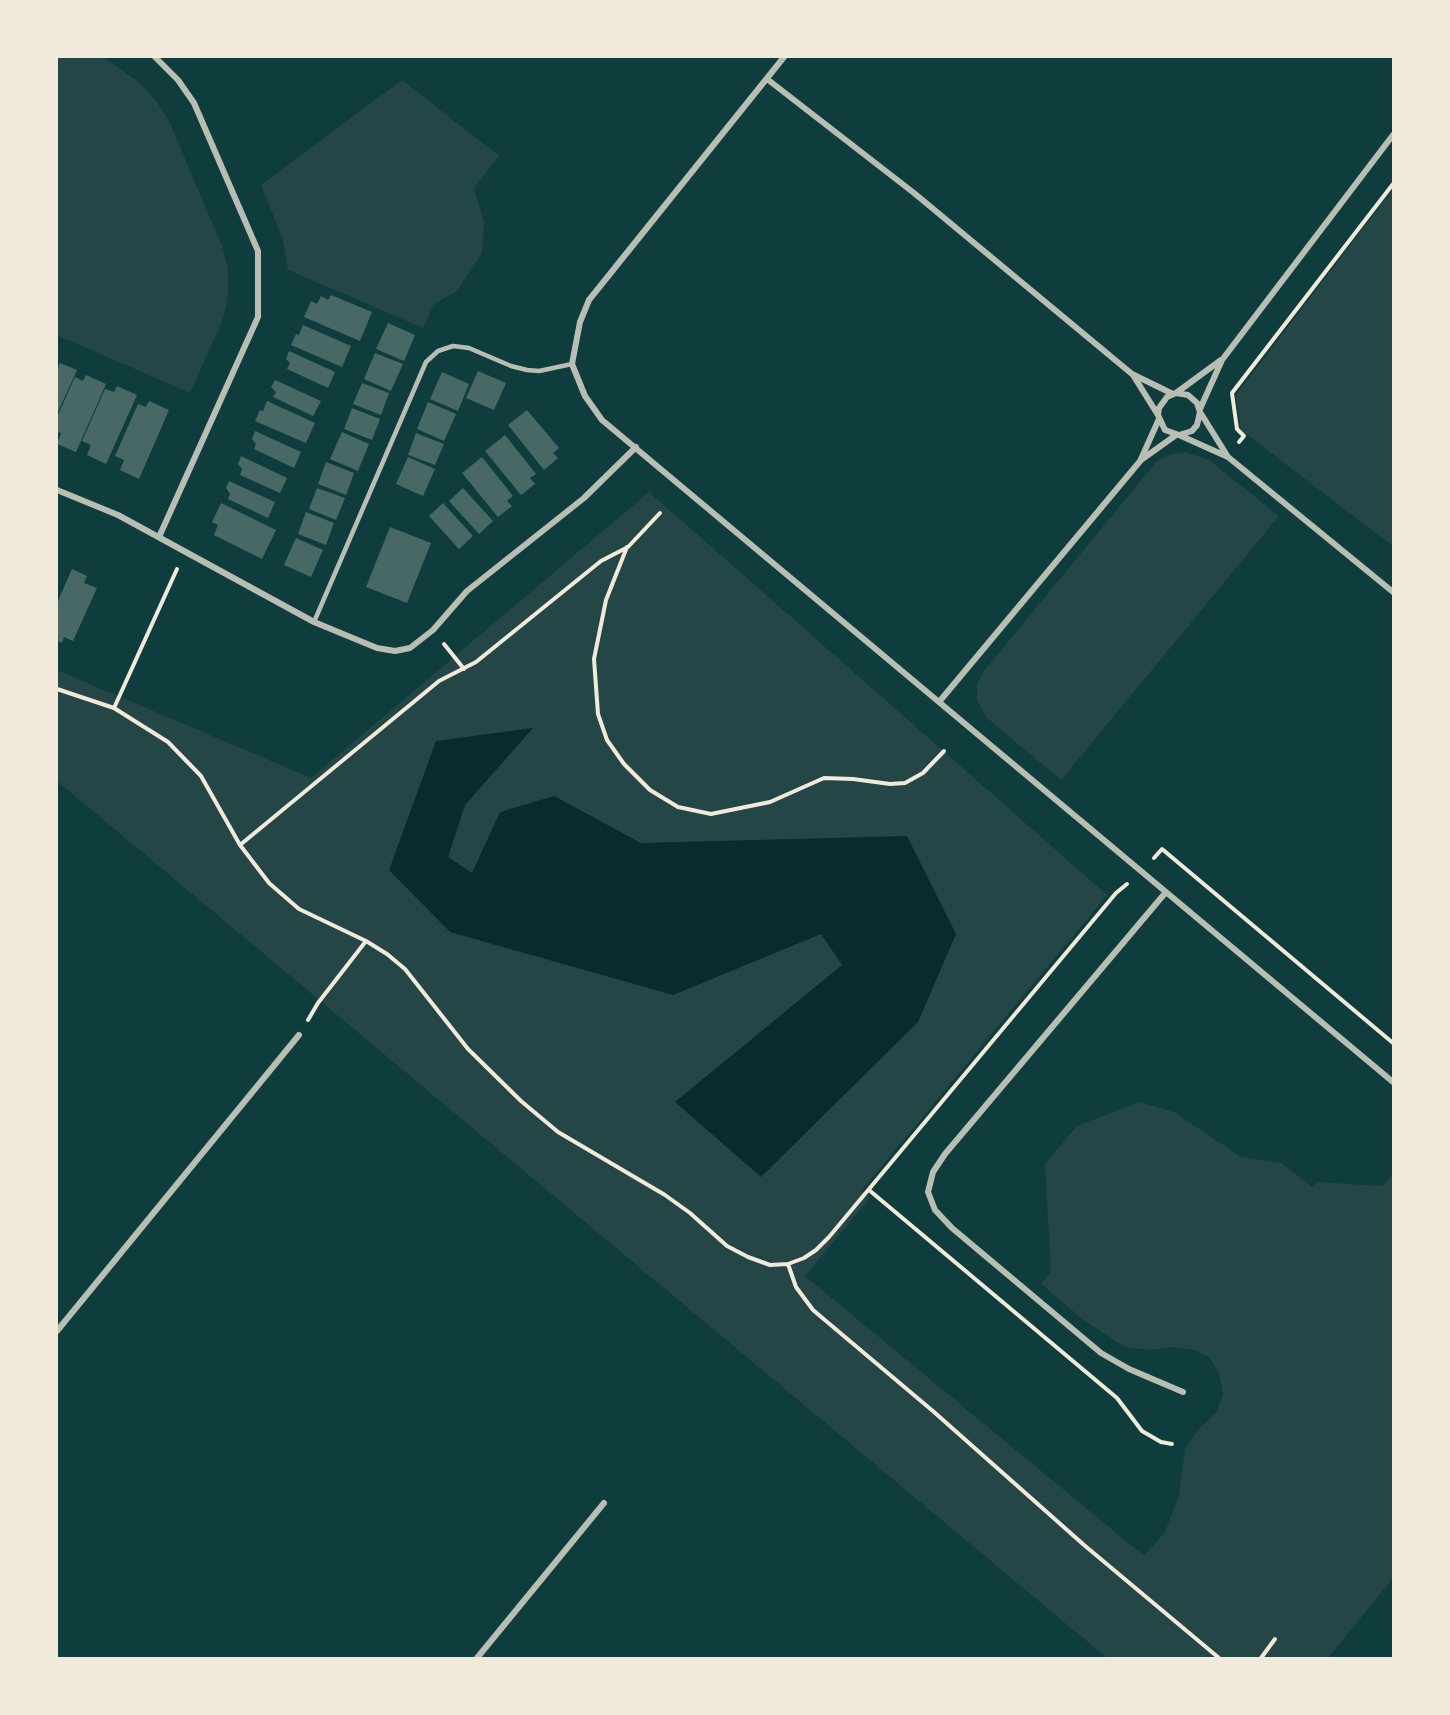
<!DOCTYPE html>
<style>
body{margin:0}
#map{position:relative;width:1450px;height:1715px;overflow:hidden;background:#0f3d3e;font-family:"Roboto Condensed",sans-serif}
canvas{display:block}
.frame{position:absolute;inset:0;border:58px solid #f1e9da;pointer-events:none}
</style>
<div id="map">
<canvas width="1450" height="1715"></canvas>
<div class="frame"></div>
</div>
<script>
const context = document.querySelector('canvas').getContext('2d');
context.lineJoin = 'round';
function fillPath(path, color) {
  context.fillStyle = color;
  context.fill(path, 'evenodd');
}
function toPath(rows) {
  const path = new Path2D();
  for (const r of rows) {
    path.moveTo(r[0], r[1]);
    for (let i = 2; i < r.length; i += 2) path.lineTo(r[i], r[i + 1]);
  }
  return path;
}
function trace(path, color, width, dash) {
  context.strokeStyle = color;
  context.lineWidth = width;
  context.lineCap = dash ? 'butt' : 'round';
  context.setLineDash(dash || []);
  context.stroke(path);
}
fillPath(toPath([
 [57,57,103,57,139,82,157,102,169,121,222,246,228,268,228,295,223,319,190,393,57,335],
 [402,80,499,156,474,188,484,223,482,253,457,291,434,304,423,328,288,270,283,240,261,185],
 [1393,189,1393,546,1241,430,1236,395],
 [1184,452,1209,460,1279,516,1061,780,986,717,977,700,977,685,984,671,1157,461,1171,454],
 [649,492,1107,895,862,1190,870,1198,805,1276,1144,1556,1165,1532,1179,1495,1185,1449,1199,1429,1216,1413,1223,1394,1219,1373,1209,1357,1195,1350,1173,1347,1149,1350,1125,1347,1085,1321,1041,1284,1051,1271,1045,1164,1077,1126,1139,1102,1174,1112,1241,1157,1281,1163,1313,1187,1318,1182,1383,1186,1393,1174,1393,1578,1328,1658,1107,1658,57,781,57,670,311,778]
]), '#244646');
fillPath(toPath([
 [533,728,465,805,448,857,472,873,500,812,554,796,641,843,907,836,956,934,918,1022,761,1177,675,1102,842,965,821,934,673,995,450,932,389,870,436,741]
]), '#0a2a2b');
fillPath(toPath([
 [331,295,372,312,360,341,304,317,311,301,317,304,321,296,328,300],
 [388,323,415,335,404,361,376,349],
 [303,325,351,346,342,367,291,345,296,334,299,335],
 [289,351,335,372,328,388,287,369,290,363,286,359],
 [375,353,403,364,391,391,364,379],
 [60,363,77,370,57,414,57,370],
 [478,371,506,383,494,410,466,398],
 [442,372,469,384,458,411,430,399],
 [86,375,106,384,76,452,57,444,61,433,57,432,57,417,75,377,83,381],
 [275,380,321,401,313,416,273,397,276,392,271,387],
 [362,383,389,393,381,415,353,404],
 [117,386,137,395,106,464,87,455,91,445,82,441,105,389,114,392],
 [149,401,169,410,139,479,120,470,124,460,115,456,138,404,146,407],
 [267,401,315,423,306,443,255,421,260,410,263,411],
 [428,402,456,414,444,441,417,429],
 [352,408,380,419,372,440,344,429],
 [527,410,559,448,553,453,558,458,544,470,508,425],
 [255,431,301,452,294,468,254,449,256,444,252,439],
 [342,432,369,444,358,471,330,459],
 [416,433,444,444,435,465,408,455],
 [505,435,536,474,530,478,535,484,521,495,485,451],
 [241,456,287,478,280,493,240,475,242,469,238,464],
 [408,457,435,469,423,496,396,484],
 [482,457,513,496,507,501,512,506,498,517,462,473],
 [326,462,354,473,346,495,318,484],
 [229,481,275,502,268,518,228,499,230,494,226,488],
 [317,488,345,498,336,520,309,509],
 [463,488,493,521,479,534,449,501],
 [221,503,276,530,262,559,214,535,218,525,212,522],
 [443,503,473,536,459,549,429,516],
 [306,512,334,523,326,545,298,534],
 [390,527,431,543,407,603,366,587],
 [296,538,323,550,311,577,284,565],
 [72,569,87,576,84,583,97,588,73,641,64,637,62,643,57,641,57,603]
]), '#486865');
trace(toPath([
 [1239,442,1244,436,1237,429,1232,393,1393,184],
 [627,547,606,600,594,659,598,714,607,740,624,764,650,790,678,807,711,814,770,802,824,778,853,779,890,784,905,783,923,773,944,751],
 [444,644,464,669],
 [57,689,114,708,168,742,201,776,240,845,439,681,476,662,601,561,628,547,660,513],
 [114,708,177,569],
 [240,845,269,883,299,909,366,941,387,954,405,969,468,1049,521,1101,558,1132,665,1195,690,1213,727,1246,748,1257,770,1265,788,1264,804,1258,816,1250,829,1237,1116,893,1127,884],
 [1154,858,1162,849,1393,1043],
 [308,1020,318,1003,366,941],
 [869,1190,1117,1398,1142,1431,1161,1442,1172,1444],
 [788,1264,796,1287,813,1310,934,1412,1084,1545,1219,1658],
 [1261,1658,1275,1639]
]), '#f1e9da', 4);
trace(toPath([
 [314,622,426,362,438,351,453,346,469,348,511,366,527,370,539,371,572,364]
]), '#b8beb3', 4.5);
trace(toPath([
 [155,57,178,80,194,103,258,251,258,317,159,537],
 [784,57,589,300,580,322,572,364,585,396,602,420,1393,1082],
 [767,79,914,193,1132,374,1173,394],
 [1133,375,1158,415],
 [1176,393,1221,360],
 [1200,409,1222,360,1393,135],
 [1200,412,1197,425,1192,431,1179,435,1165,430,1158,415,1159,408,1167,397,1176,393,1188,395,1197,403,1200,412,1228,457],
 [1179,435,1228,457,1393,592],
 [1141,459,1159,419],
 [57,490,118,515,314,622,377,648,395,651,410,648,433,630,467,591,584,498,636,447],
 [939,702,1141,460,1176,435],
 [1166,892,945,1154,933,1172,928,1192,935,1210,952,1228,1101,1353,1129,1369,1183,1392],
 [57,1331,299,1035],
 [477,1658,604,1503]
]), '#b8beb3', 6);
</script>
